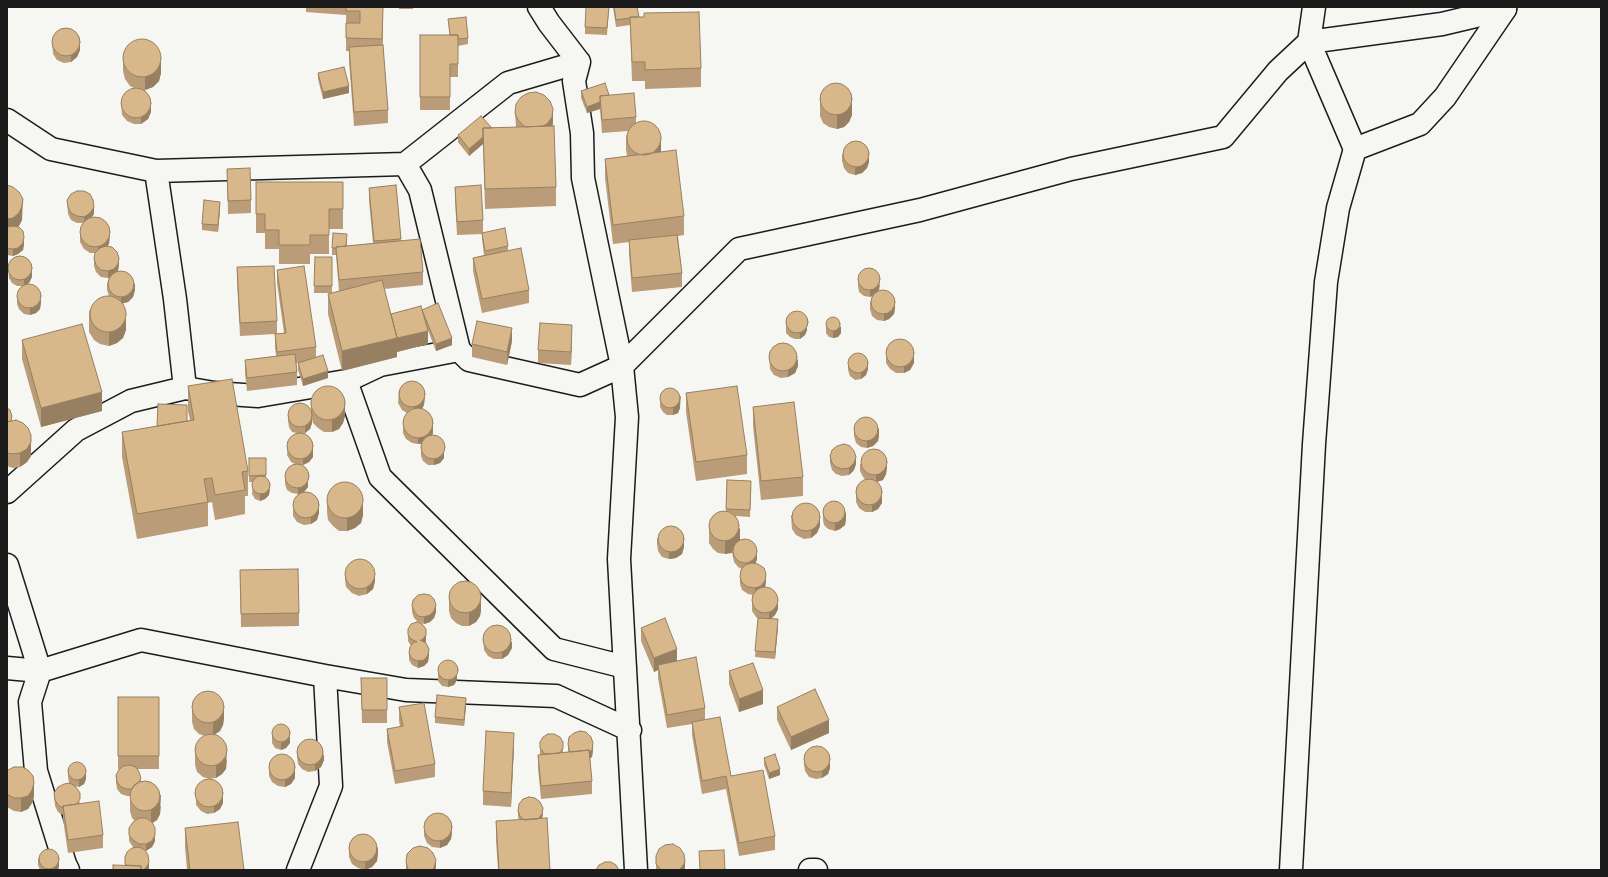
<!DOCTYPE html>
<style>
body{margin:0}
#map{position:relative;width:1608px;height:877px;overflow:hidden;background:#f6f6f2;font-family:"Balsamiq Sans",sans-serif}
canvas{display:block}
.frame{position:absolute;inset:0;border:8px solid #1c1c1c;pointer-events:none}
</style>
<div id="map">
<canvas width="1608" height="877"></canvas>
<div class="frame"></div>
</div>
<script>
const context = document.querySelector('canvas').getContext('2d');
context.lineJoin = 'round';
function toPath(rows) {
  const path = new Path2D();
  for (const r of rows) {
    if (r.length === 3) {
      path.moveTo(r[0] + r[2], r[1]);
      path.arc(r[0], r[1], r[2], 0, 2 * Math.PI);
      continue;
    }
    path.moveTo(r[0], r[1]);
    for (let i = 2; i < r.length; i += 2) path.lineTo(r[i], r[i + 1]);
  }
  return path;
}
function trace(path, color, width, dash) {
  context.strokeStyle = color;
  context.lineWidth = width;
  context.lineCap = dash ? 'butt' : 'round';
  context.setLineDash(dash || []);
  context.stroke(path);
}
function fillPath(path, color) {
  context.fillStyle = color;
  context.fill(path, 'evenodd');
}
const minor = toPath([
 [1314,7,1309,42,1355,149],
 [7,120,51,149,156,171,175,299,185,388],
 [405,164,508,83,579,62],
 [156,171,405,164,420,190,459,350],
 [346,381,380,477,554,649,625,667],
 [7,492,76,430,131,401,185,388,214,393,258,396,346,381,380,365,459,350,469,360,580,385,622,366,583,178,582,133,574,81,579,62,549,23,539,7],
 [7,565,40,671,30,702,36,771,65,864,68,870],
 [7,668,40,671,141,640,325,676,406,690,556,696,630,730],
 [298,870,331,786,325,676],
 [636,870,619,559,627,417,622,366,739,249,920,210,1071,169,1223,137,1278,71,1309,42,1442,24,1505,9],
 [810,870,816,870]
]);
const tertiary = toPath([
 [1291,870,1314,444,1326,282,1338,208,1355,149,1420,124,1445,97,1505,9,1504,7]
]);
trace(minor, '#1c1c1c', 25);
trace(tertiary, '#1c1c1c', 25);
trace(minor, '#f6f6f2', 22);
trace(tertiary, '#f6f6f2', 22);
fillPath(toPath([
 [306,7,383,7,383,45,388,110,388,123,354,126,349,61,349,51,346,51,346,15,306,12],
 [399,7,413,7,413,9,399,9],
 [609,7,607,35,585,34,585,27],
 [613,7,637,7,639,17,701,68,701,87,645,89,645,81,632,81,630,25,616,27],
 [448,19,468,38,468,44,458,46,458,77,450,77,450,110,420,110,420,35,450,35],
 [52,40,80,50,77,57,71,62,64,63,57,60,53,54],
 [123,58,161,73,159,81,153,87,145,90,151,112,148,119,141,124,134,124,127,121,122,115,121,100,134,88,130,86,125,79,123,71],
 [318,73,349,93,323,99,318,79],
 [581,91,609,95,636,117,636,123,661,152,684,216,684,235,678,236,682,273,682,287,632,292,629,254,629,242,613,244,605,178,605,159,627,156,626,150,626,137,628,131,602,133,600,109,587,113,581,98],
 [820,96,852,115,849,122,844,127,837,129,829,127,823,123,820,116],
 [515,113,553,122,552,126,556,187,556,206,485,209,483,144,469,156,458,142,458,135,492,128,516,127],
 [842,154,869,162,867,168,862,173,855,175,848,173,844,168,842,161],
 [227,169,251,200,251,213,228,214],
 [256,182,343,182,343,229,329,229,329,254,310,254,310,264,279,264,279,249,265,249,265,233,256,233],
 [7,185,22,220,18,227,24,244,23,250,18,254,13,256,7,255],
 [396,185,401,241,423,272,423,285,384,289,391,314,422,311,452,345,436,351,427,328,428,344,397,352,397,357,342,371,328,314,328,294,339,291,336,255,332,255,332,248,347,241,347,246,373,243,369,201,369,188],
 [455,187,483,220,483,233,508,246,508,250,529,290,529,303,482,313,473,271,473,258,484,255,482,239,482,234,457,235,455,200],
 [67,200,94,214,91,218,110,236,109,244,107,246,119,264,118,271,135,290,133,297,128,302,123,303,126,330,123,338,117,343,109,346,100,344,94,340,89,332,89,311,109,296,107,290,107,284,109,277,108,278,101,277,96,272,94,266,94,259,95,253,90,253,84,249,80,242,80,235,84,223,77,223,71,220,68,214],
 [220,209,218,232,202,230,202,224],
 [315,257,332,257,332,293,314,293],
 [8,264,32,264,32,277,29,283,24,286,17,286,12,283,9,278],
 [237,267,277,321,277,334,284,333,277,283,277,270,316,347,316,358,328,378,303,386,298,370,298,363,302,362,296,363,297,372,297,385,247,391,245,373,245,360,276,356,275,347,275,334,240,336,237,281],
 [858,280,880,285,879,290,878,291,895,308,894,314,889,319,884,321,877,320,872,316,870,309,870,303,873,295,870,297,864,296,859,292,858,286],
 [17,297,41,302,40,309,36,313,30,315,24,314,19,309,17,304],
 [786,320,807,330,805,335,800,339,795,339,790,337,786,333],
 [826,322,841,333,838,337,833,338,829,337,826,333],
 [572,338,571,365,538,363,538,350],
 [22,340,102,411,41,427,22,359],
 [512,341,507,365,472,357,472,344],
 [886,349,914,363,910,370,904,373,896,373,890,369,886,363],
 [769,355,798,366,795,373,788,377,781,378,774,375,770,369],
 [848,364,868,369,866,375,861,379,855,380,850,376,848,370],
 [188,386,248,471,248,496,245,496,245,514,215,520,212,502,208,503,208,526,137,539,122,457,122,432,190,420,188,411],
 [399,390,425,398,424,405,422,408,433,433,432,435,444,451,444,458,440,463,434,465,428,465,423,461,421,456,421,444,418,444,412,443,406,439,403,433,403,426,407,413,402,410,398,403],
 [686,393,747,455,747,474,696,481,686,412],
 [681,396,680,408,678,413,673,415,667,415,663,412,660,407,660,400],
 [311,402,345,416,343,423,339,429,332,432,324,432,318,428,313,423,312,419,312,423,310,429,305,433,313,457,309,462,303,465,302,465,308,481,308,487,304,492,319,513,317,520,311,524,304,525,297,522,293,516,293,503,298,494,292,493,287,490,285,484,285,477,295,464,291,462,287,455,288,442,297,433,292,432,289,427,288,421,288,414,311,413],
 [753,407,803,477,803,496,761,500,753,426],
 [7,408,12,421,31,448,31,456,27,462,20,467,13,468,7,466],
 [854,430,879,435,878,441,873,446,867,448,861,447,856,443,854,436],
 [830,456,856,464,854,470,849,475,842,476,836,474,832,470,830,463],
 [249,458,266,458,266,478,270,490,269,495,265,499,260,501,255,499,252,494,253,482,249,482],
 [860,464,887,467,886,474,883,480,877,482,882,496,882,503,878,509,872,512,865,512,859,508,856,502,856,488,866,480,863,477,860,471],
 [727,480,751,488,750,517,736,516,740,540,757,559,755,563,766,581,765,587,778,609,775,615,771,619,778,626,775,659,755,657,758,618,756,617,752,611,752,597,753,595,748,594,742,590,740,584,740,577,742,569,738,567,734,562,732,552,725,554,718,553,713,549,709,543,709,523,726,511],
 [327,499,363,515,361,523,355,528,347,531,339,531,333,526,328,520,327,512],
 [823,513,846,519,845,525,840,529,835,531,828,529,824,525,823,520],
 [791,515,820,526,817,533,811,538,804,539,796,535,792,529],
 [657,538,684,547,682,554,676,558,669,559,662,557,658,551,657,544],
 [240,570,299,613,299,626,241,627],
 [345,573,375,581,373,589,367,594,359,596,352,593,346,587,345,580],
 [449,598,481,610,480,616,476,622,469,626,462,626,456,623,451,618,449,611],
 [412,606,436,612,434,618,430,622,424,624,418,622,414,618,412,612],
 [641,628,677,661,705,708,705,719,731,776,775,836,775,850,739,856,726,789,702,794,692,735,692,724,667,728,658,678,658,670,654,672,641,641],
 [408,629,426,629,426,642,425,643,429,655,428,662,424,666,418,668,412,665,409,660,409,653,411,646,408,641],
 [483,636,512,648,508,655,502,659,494,659,488,656,484,650],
 [438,668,457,680,454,685,448,687,442,686,438,681],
 [729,671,763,704,739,712,729,684],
 [361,678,387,710,387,723,362,723],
 [118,697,159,697,159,769,137,769,141,781,161,807,160,814,157,820,152,823,155,841,152,847,145,851,149,868,148,870,113,870,125,865,125,857,134,848,133,847,129,841,129,828,135,821,132,818,130,811,130,796,127,796,121,794,117,789,116,782,116,775,119,769,118,769],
 [466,705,464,726,435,723,435,717],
 [399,707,435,764,435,777,395,784,387,742,387,729,400,727,399,720],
 [777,707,829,733,791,750,777,720],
 [192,708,224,718,223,725,220,731,214,735,227,761,226,769,222,774,216,778,209,779,203,777,197,772,195,765,195,752,205,736,199,734,194,729,192,722],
 [290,731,290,743,286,748,281,750,275,748,272,743,272,736],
 [540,742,563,742,563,752,568,752,568,744,593,750,592,757,590,758,592,781,592,794,541,799,538,768,538,755,540,755],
 [514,746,511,807,483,805,483,791],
 [297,750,324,760,321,767,315,771,308,772,302,769,298,764,297,757],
 [764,758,780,775,769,779,764,765],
 [804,758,830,768,828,774,822,778,816,779,809,777,805,771,804,765],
 [269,769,295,772,295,778,291,784,285,787,278,786,272,782,269,776],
 [68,770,86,779,84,784,79,787,75,786,80,804,103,835,103,848,68,853,63,819,63,815,58,812,55,806,54,793,70,783,69,783,68,777],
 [7,771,34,796,32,803,28,809,21,812,14,811,7,807],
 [196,791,223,803,220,809,214,813,207,814,201,811,196,805],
 [518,811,543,814,542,819,550,870,498,870,496,840,496,821,519,820,518,817],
 [185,828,244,870,187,870,185,847],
 [424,829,452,832,451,839,447,845,440,848,432,847,427,843,424,836],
 [349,850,378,853,377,861,372,867,365,870,358,868,352,864,349,857],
 [656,856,685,868,684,870,656,870],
 [38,858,59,866,58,870,40,870,38,865],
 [406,862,436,867,435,870,406,870]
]), '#ba9d78');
fillPath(toPath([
 [80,43,80,50,77,57,71,62,71,55],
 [161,60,161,73,159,81,153,87,145,90,145,77],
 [349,86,349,93,323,99,323,92],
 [600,102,600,109,587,113,587,107],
 [852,102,852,115,849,122,844,127,837,129,837,115],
 [151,105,151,112,148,119,141,124,141,117],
 [553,109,553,122,552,131,540,129],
 [483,137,483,144,469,156,469,149],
 [661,139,661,152,647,155],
 [869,155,869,162,867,168,862,173,855,175,855,168],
 [23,199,22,220,19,226,13,231,7,232,7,219],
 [220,202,220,209,218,232,218,225],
 [94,207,94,214,90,220,84,223,84,217],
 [110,229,109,244,105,250,98,254,98,247],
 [24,237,24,244,23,250,18,254,13,256,13,249],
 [119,258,119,264,118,271,114,276,108,278,108,271],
 [32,270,32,277,29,283,24,286,24,279],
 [880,278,879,290,875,295,870,297,870,290],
 [135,283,135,290,133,297,128,302,121,304,121,297],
 [41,296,41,302,40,309,36,313,30,315,30,308],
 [895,301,895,308,894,314,889,319,884,321,884,314],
 [126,317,126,330,123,338,117,343,109,346,109,333],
 [807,323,807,330,805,335,800,339,800,332],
 [572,325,572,338,571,365,571,352],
 [841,326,841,333,838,337,833,338,833,332],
 [512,328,512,341,507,365,507,352],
 [428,331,428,344,397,352,397,357,342,371,342,351],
 [452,338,452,345,436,351,436,344],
 [914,356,914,363,910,370,904,373,904,366],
 [798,359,798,366,795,373,788,377,788,370],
 [868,362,868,369,866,375,861,379,861,372],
 [328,371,328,378,303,386,303,379],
 [425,391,424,405,421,411,414,414,414,407],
 [102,392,102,411,41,427,41,408],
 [680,401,680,408,678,413,673,415,673,408],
 [345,403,345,416,343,423,339,429,332,432,332,419],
 [312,417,312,423,310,429,305,433,305,426],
 [433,419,433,433,430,439,425,443,418,444,418,438],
 [879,428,879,435,878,441,873,446,867,448,867,441],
 [31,435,31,456,27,462,20,467,20,453],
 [313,443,313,457,309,462,303,465,303,458],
 [444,445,444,458,440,463,434,465,434,459],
 [856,457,856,464,854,470,849,475,849,468],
 [887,460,887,467,886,474,883,480,876,482,876,476],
 [308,475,308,487,304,492,298,494,298,488],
 [270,483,269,495,265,499,260,501,260,494],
 [882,489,882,503,878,509,872,512,872,505],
 [363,502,363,515,361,523,355,528,347,531,347,518],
 [319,507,319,513,317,520,311,524,311,517],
 [846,512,846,519,845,525,840,529,835,531,835,524],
 [820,519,820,526,817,533,811,538,811,531],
 [740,528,740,541,732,550,732,553,725,554,725,541],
 [684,540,684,547,682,554,676,558,669,559,669,553],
 [757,552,757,559,755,565,750,569,750,562],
 [766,574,766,581,765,588,755,595,755,588],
 [375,575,375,581,373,589,367,594,367,587],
 [481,596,481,610,480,616,476,622,469,626,469,612],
 [778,603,778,609,775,615,769,620,769,613],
 [436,605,436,612,434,618,430,622,424,624,424,617],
 [778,619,778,626,775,659,775,652],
 [426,635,426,642,422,646,420,640],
 [512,641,512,648,508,655,502,659,502,652],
 [429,649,429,655,428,662,424,666,418,668,418,661],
 [677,649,677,662,658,665,658,670,654,672,654,658],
 [457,673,457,680,454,685,448,687,448,681],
 [763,690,763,704,739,712,739,699],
 [466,698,466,705,464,726,464,720],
 [224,705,224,718,223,725,220,731,213,735,213,722],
 [829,720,829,733,791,750,791,737],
 [514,733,514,746,511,807,511,793],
 [290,737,290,743,286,748,281,750,281,743],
 [593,743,593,750,592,757,587,761,581,763],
 [227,748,226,769,222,774,216,778,216,765],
 [324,754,324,760,321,767,315,771,315,764],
 [830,761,830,768,828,774,822,778,822,771],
 [295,765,295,778,291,784,285,787,285,780],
 [780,769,780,775,769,779,769,773],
 [86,772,86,779,84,784,79,787,79,780],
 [34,783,34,796,32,803,28,809,21,812,21,798],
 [161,794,160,814,157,820,151,824,151,811],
 [223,796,223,803,220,809,214,813,214,806],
 [543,808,542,821,532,828],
 [452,825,452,832,451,839,447,845,440,848,440,841],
 [155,828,155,841,152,847,146,851,146,844],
 [378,847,378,853,377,861,372,867,365,870,365,863],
 [59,859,59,866,58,870,52,870,52,869],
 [436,860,436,867,435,870,432,870],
 [149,862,149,868,148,870,143,870],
 [685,862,685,868,684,870,679,870]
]), '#978061');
const building = toPath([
 [346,7,383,7,382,39,346,38,346,23,360,23,360,11,346,11,346,7],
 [586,7,609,7,607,28,585,27,586,7],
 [614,7,637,7,639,17,630,17,630,18,616,20,614,7],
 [699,12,701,68,645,70,645,62,632,62,630,17,644,17,644,13,699,12],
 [466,17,468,38,458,39,458,35,450,35,448,19,466,17],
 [66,42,14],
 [420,35,458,35,458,64,450,64,450,97,420,97,420,35],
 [142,58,19],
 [383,45,388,110,354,112,349,47,383,45],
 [344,67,349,86,323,92,318,73,344,67],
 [836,99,16],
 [605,83,609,95,600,96,600,102,587,107,581,91,605,83],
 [136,103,15],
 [536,92,544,95,550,101,553,109,552,117,547,124,543,126,525,127,518,120,515,113,516,104,521,97,528,93,536,92],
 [634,93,636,117,602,120,600,96,634,93],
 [481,116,492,128,483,128,483,137,469,149,458,135,481,116],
 [644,138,17],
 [554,126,556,187,485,189,483,128,554,126],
 [856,154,13],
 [676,150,684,216,613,225,605,159,676,150],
 [250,168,251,200,228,201,227,169,250,168],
 [256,182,343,182,343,209,329,209,329,235,310,235,310,245,279,245,279,230,265,230,265,214,256,214,256,182],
 [7,185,13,187,19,192,23,199,22,206,19,213,13,218,7,219,7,185],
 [396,185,401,239,374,241,369,188,396,185],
 [481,185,483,220,457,222,455,187,481,185],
 [77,191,84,191,90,194,93,200,94,207,90,213,84,217,77,216,71,213,68,207,67,200,71,194,77,191],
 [204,200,220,202,218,225,202,224,204,200],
 [95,232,15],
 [13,226,19,227,23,231,24,237,23,243,18,248,13,249,7,248,7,227,13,226],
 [505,228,508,246,485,251,482,233,505,228],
 [333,233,347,234,346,246,336,247,336,248,332,248,333,233],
 [677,235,682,273,632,278,629,240,677,235],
 [420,239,423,272,339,280,336,247,420,239],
 [106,246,112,247,117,252,119,258,118,264,114,269,108,271,101,270,96,265,94,259,95,253,100,248,106,246],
 [521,248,529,290,482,299,473,258,521,248],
 [20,268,12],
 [315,257,332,257,332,286,314,286,315,257],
 [274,266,277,321,240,323,237,267,274,266],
 [304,266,316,347,277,352,275,334,286,333,277,270,304,266],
 [869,279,11],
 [121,284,13],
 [382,280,397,338,342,351,328,294,382,280],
 [29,296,12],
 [883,302,12],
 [108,314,18],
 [438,303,452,338,436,344,422,310,438,303],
 [421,306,428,331,397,338,391,314,421,306],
 [797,322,11],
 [833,324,7],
 [477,321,512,328,507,352,472,344,477,321],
 [540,323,572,325,571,352,538,350,540,323],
 [82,324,102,392,41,408,22,340,82,324],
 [900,353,14],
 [783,357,14],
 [858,363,10],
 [295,354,297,372,247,378,245,360,295,354],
 [323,355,328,371,303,379,298,363,323,355],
 [232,379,248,471,242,472,245,490,215,495,212,478,204,479,208,502,137,514,122,432,194,420,188,386,232,379],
 [412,394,13],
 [737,386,747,455,696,462,686,393,737,386],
 [328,403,17],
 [670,398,10],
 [794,402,803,477,761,481,753,407,794,402],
 [300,415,12],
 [158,404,187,405,187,421,157,426,158,404],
 [7,408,10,410,12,416,11,421,7,422,7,408],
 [418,423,15],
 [866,429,12],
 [16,420,23,423,28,428,31,435,31,442,27,449,20,453,13,454,7,453,7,422,16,420],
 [300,446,13],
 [433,447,12],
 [844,444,850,446,854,451,856,457,854,463,849,468,842,469,836,467,832,463,830,456,832,450,837,446,844,444],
 [874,462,13],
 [249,458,266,458,266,475,249,476,249,458],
 [297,476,12],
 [261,485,9],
 [869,492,13],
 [727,480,751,481,750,510,726,509,727,480],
 [345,500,18],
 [306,505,13],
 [834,512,11],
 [806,517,14],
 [724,526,15],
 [671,539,13],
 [745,551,12],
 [360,574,15],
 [752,563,758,564,764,568,766,574,765,581,761,586,755,588,748,587,742,583,740,577,741,570,745,565,752,563],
 [298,569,299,613,241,614,240,570,298,569],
 [465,597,16],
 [765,600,13],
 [424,594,430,595,434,599,436,605,434,611,430,615,424,617,418,616,414,611,412,606,413,600,418,595,424,594],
 [665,618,677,649,654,658,641,628,665,618],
 [758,618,778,619,775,652,755,651,758,618],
 [417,622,422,624,426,629,426,635,422,640,420,640,426,643,429,649,428,655,424,660,418,661,412,659,409,653,410,647,414,642,417,642,411,639,408,635,408,629,411,624,417,622],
 [497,639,14],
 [696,657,705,708,667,715,658,665,696,657],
 [448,670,10],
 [753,663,763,690,739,699,729,671,753,663],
 [361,678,387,678,387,710,362,710,361,678],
 [815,689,829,720,791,737,777,707,815,689],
 [208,707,16],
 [437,695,466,698,464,720,435,717,437,695],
 [118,697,159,697,159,756,118,756,118,697],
 [424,703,435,764,395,771,387,729,403,726,399,707,424,703],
 [720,717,731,776,763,770,775,836,739,843,726,776,702,781,692,722,720,717],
 [281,733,9],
 [486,731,514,733,511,793,483,791,486,731],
 [580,731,586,732,591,737,593,743,592,750,590,752,589,750,571,752,569,750,568,744,569,737,574,733,580,731],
 [548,734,554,734,560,737,563,742,563,748,560,753,545,754,544,753,540,748,540,742,543,737,548,734],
 [211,750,16],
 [310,752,13],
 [817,759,13],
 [589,750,592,781,541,786,538,755,589,750],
 [775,754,780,769,769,773,764,758,775,754],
 [282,767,13],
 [77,771,9],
 [130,765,136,767,139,772,141,778,139,782,134,785,132,789,127,789,121,787,117,782,116,775,119,770,123,766,130,765],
 [14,767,22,767,28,770,33,776,34,783,32,790,28,796,21,798,14,798,7,794,7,771,8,770,14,767],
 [209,793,14],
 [145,796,15],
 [70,783,76,787,80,793,80,799,77,804,63,806,63,808,58,805,55,800,54,793,58,787,64,784,70,783],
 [529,797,535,798,540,802,543,808,542,814,538,819,524,820,520,816,518,811,519,804,523,799,529,797],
 [99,801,103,835,68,840,63,806,99,801],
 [438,827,14],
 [139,818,146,818,152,822,155,828,155,835,152,841,146,844,139,844,133,840,129,835,129,828,133,822,139,818],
 [547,818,550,870,499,870,496,821,547,818],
 [238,822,244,870,190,870,185,828,238,822],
 [363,848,14],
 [673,844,680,848,684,854,685,862,681,868,679,870,661,870,656,864,656,856,659,849,665,845,673,844],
 [420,846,428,848,433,853,436,860,434,868,432,870,409,870,408,869,406,862,407,854,413,848,420,846],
 [139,847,145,850,148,855,149,862,146,868,143,870,141,870,141,866,126,865,125,864,125,857,127,852,132,848,139,847],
 [49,859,10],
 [724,850,725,870,700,870,699,851,724,850],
 [605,862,611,862,616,865,619,870,596,870,599,865,605,862],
 [113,865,141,866,141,870,113,870,113,865]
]);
fillPath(building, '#d8b78b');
trace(building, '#978061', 1);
</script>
